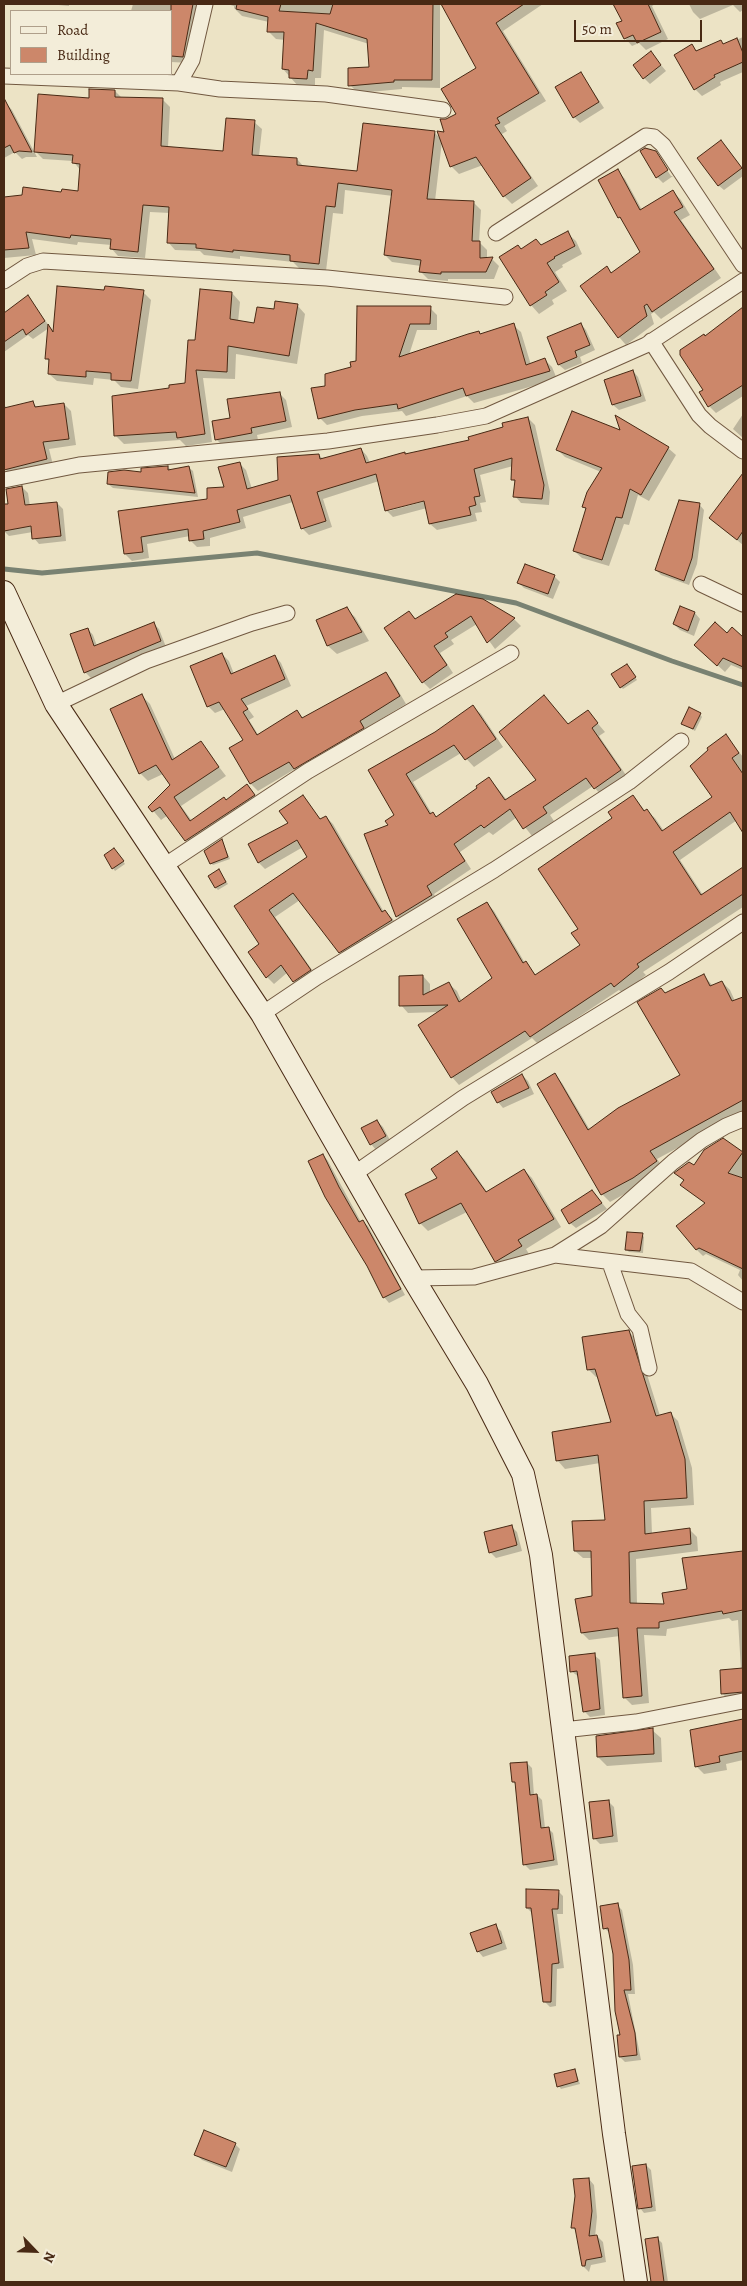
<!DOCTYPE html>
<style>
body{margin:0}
#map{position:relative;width:747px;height:2286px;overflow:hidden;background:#ece3c5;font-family:Alegreya,serif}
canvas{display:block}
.frame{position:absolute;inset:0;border:5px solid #482914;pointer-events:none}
.legend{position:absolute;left:10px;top:10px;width:162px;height:65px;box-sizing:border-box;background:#f3edd9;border:1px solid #af9f8a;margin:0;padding:6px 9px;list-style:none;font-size:15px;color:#482914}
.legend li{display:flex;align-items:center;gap:10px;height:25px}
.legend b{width:25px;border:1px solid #af9f8a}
.north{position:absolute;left:10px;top:2226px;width:50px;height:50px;-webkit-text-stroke:4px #f3edd9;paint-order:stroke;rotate:114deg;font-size:14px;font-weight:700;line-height:20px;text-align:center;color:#482914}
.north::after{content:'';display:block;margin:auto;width:18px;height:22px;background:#482914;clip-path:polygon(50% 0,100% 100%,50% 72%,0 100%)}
.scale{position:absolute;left:574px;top:20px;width:128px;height:22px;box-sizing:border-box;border:2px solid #482914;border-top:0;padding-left:6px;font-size:15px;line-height:18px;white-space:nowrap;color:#482914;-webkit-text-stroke:4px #f3edd9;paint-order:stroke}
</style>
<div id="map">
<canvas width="747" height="2286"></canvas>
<div class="frame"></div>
<ul class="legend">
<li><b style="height:6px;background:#f3edd9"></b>Road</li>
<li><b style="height:14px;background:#cc876a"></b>Building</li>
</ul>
<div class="north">N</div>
<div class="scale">50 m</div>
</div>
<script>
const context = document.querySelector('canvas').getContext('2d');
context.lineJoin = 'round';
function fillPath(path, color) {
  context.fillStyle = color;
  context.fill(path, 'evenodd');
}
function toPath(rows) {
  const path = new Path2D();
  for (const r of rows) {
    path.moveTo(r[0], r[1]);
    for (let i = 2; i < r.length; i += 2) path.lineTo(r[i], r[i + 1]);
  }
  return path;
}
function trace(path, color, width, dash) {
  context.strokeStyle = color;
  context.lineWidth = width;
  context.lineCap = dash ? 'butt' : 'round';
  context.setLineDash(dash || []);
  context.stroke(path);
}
fillPath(toPath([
 [48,4,69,4,69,6],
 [133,4,201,4,190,63,171,62,171,11,131,11],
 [227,4,440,4,440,88,402,87,402,89,358,93,350,85,371,68,369,44,324,30,321,78,315,78,315,87,298,86,283,69,285,40,276,39,268,31,269,22,242,16,234,8,234,6],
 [443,4,543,4,503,31,546,101,504,126,507,131,502,134,538,186,512,204,504,196,483,165,459,174,451,166,442,141,435,201,473,202,481,210,479,242,487,250,487,259,492,259,499,266,494,279,448,279,448,281,428,279,420,271,421,266,392,262,385,255,393,196,345,190,343,214,333,213,326,271,299,268,293,262,240,256,240,259,204,255,200,251,175,250,168,242,170,213,150,212,145,258,118,256,111,248,111,245,78,242,77,245,32,239,36,255,4,258,4,198,79,192,81,171,73,161,43,159,35,151,90,99,115,91,122,98,162,99,170,107,168,147,224,153,254,122,262,129,259,156,297,159,304,167,358,172,434,132,441,139,445,134,446,120,457,114,478,68],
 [615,4,655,4,652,6,668,39,646,50,639,43,632,46,625,38,624,21],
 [689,4,743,4,743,10,740,12,733,5,700,19,693,12],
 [743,37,743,72,720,82,721,85,702,96,695,89,692,46,698,52,721,42,725,45],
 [651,53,666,71,650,84,644,78],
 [581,73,604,108,580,123,574,117],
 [6,103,12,110,37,157,26,157,22,159,15,152,4,158,4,105],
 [721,142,743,170,743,176,724,190,718,185],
 [657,155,671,176,673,176,663,183,657,177],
 [618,171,625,179,642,210,673,192,681,200,690,215,681,220,721,278,661,319,654,312,651,314,654,324,626,345,619,337,606,268,612,274,641,252,626,225,619,217],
 [567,233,576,241,582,254,562,265,563,267,555,272,567,291,552,300,554,304,539,314,531,305,542,246],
 [105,291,143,292,151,300,138,389,121,387,114,380,94,378,93,385,57,381,49,374,50,363,46,358,49,328,33,339,28,335,4,352,4,314,27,297,54,332],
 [232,293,240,302,238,322,255,325,275,311,297,305,305,314,297,364,236,354,235,379,203,378,212,442,186,446,180,440,124,444,115,435,171,389,186,384,196,342],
 [430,308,437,315,437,330,417,330,409,355,513,325,521,332,531,365,545,360,552,367,557,379,474,403,467,396,406,416,402,411,362,416,327,425,320,418,327,387],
 [743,311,743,396,716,413,709,406,704,390,706,337],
 [581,324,586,330,595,350,580,357,582,363,565,370,559,365,549,338],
 [633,371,638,377,646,401,619,410,613,405,606,381],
 [279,393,286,400,292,427,257,435,258,440,223,446,216,439,231,419],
 [33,403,38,408,64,404,71,411,76,445,49,449,53,465,11,477,4,467,4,404,7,409],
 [743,414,743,438,733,429],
 [528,418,535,425,550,492,549,505,521,503,515,496,516,483,512,479,513,466,480,475,486,502,480,503,482,512,475,513,477,521,437,530,430,524,427,508,393,517,386,510,379,481,323,499,332,527,309,535,302,528,293,502,243,517,246,528,210,538,210,546,197,547,190,540,190,536,147,544,149,558,132,561,125,554,120,512,208,500,225,488,239,463,246,470,252,489,280,481,319,455,323,459,361,449,367,456,370,463,471,441],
 [430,498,430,500,389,511,389,508],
 [622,432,668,448,676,455,649,501,638,495,629,525,624,524,609,566,582,558,574,551,587,510,584,507,601,472,565,457,558,450],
 [168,467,171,470,188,467,193,471,198,497,113,488,108,484],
 [743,475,743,545,710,518],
 [22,487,28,493,30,506,57,503,63,509,66,541,39,544,34,538,33,532,9,536,4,531,4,506,10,505],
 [699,504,704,510,697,564,689,585,661,575,656,570],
 [554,576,560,582,553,599,524,588,519,583],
 [483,601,514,619,521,626,495,649,477,624,451,640,454,644,440,653,453,673,430,689,423,682,409,612,417,620],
 [681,608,695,613,700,619,694,636,680,630,674,624],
 [346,609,355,617,369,641,337,654,328,646,318,621],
 [154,624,159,629,166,647,91,678,85,672,88,629,93,635,97,646],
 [732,628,743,639,743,670,731,665,725,672,703,652],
 [222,654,229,661,234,674,275,656,281,663,291,686,246,706,254,717,249,720,259,736,297,711,304,719,385,673,392,680,406,704,366,728,370,735,301,775,295,769,258,791,251,784,231,749,245,740,225,709,215,713,208,706],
 [629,668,637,680,623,689,621,687],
 [142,696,150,704,175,759,200,742,226,776,181,806,192,821,227,802,247,786,262,803,194,848,168,815,161,820,150,807,171,785,163,774,148,781,140,773],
 [544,696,569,725,588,712,605,732,599,736,628,778,602,796,593,786,550,815,554,821,532,836,517,817,493,835,489,832,460,852,471,869,434,894,439,903,405,924,397,916,390,826,396,816,370,771,435,733,473,707,481,714,503,747,474,767,461,753,413,782,432,814,437,818,479,789,489,778,507,800,538,780],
 [700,714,702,717,695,731,682,723],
 [726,736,743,757,743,831,737,820,680,860,703,895,741,882,743,885,743,907,643,972,646,975,623,994,619,990,538,1044,532,1038,459,1085,452,1077,439,1012,408,1013,401,1005,423,976,430,984,430,993,449,984,457,991,462,1002,494,979,487,903,494,911,525,963,537,976,582,945,579,929,614,818,633,796,646,812,647,811,655,818,664,831,714,797],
 [303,797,321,820,326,817,333,824,384,912,392,918,398,927,347,959,300,900,275,917,317,977,301,988,288,972,274,984,267,977,250,952,260,944,236,907,309,857,303,847,265,869,259,863,289,823],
 [222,841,230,859,213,865,211,863],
 [117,852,125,864,115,871,113,868],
 [219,871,228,884,218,890,216,888],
 [704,976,713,986,722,982,730,990,735,1001,743,998,743,1118,733,1118,657,1159,664,1169,641,1185,610,1202,602,1194,539,1084,555,1075,562,1083,590,1130,681,1075,661,989,666,994],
 [522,1075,528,1081,534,1094,503,1108,498,1102],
 [377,1121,383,1127,391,1142,376,1150,371,1144],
 [723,1140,743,1154,743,1281,738,1275,740,1270,706,1254,703,1256,696,1249,706,1204,682,1185,684,1181,676,1174,694,1167],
 [457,1152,465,1160,487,1192,524,1170,532,1178,561,1227,526,1249,529,1254,504,1269,496,1261,467,1212,428,1231,420,1223,439,1179],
 [323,1155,328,1161,361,1222,362,1221,368,1226,405,1295,389,1303,384,1297],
 [592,1191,607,1209,576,1228,570,1223],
 [642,1235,644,1237,643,1253,629,1252,626,1249],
 [628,1331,636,1339,660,1416,670,1413,678,1421,692,1468,694,1505,651,1508,652,1534,689,1529,697,1537,698,1551,636,1559,637,1604,665,1605,689,1590,683,1559,743,1552,743,1700,730,1702,723,1694,721,1671,741,1670,738,1620,732,1621,729,1618,667,1629,666,1636,644,1635,649,1703,632,1705,624,1697,620,1636,589,1640,582,1633,593,1597,592,1558,583,1558,575,1551,606,1521,600,1463,565,1469,558,1461,553,1433,612,1424,598,1377,596,1377,588,1369],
 [511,1526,517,1532,522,1551,496,1558,490,1552],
 [594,1655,600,1660,605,1715,590,1717,584,1711,579,1677,571,1671],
 [743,1720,743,1760,726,1764,727,1770,704,1774,696,1766,691,1731],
 [652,1730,661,1738,662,1762,607,1766,598,1757],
 [527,1763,532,1768,534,1795,537,1795,542,1800,545,1828,548,1828,553,1833,558,1865,530,1870,525,1865,516,1785,513,1782],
 [608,1801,614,1807,618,1842,600,1844,594,1838],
 [558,1891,563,1896,563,1914,557,1914,564,1968,557,1969,556,2006,550,2007,544,2001,532,1913,527,1908],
 [617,1905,622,1910,633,1965,635,1994,628,1994,641,2060,625,2062,620,2057,618,2037,622,2036,614,1954,610,1933,604,1928],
 [495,1926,501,1931,507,1949,483,1957,478,1951],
 [575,2070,580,2084,561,2089,559,2086],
 [235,2144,240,2149,232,2172,202,2160,196,2154],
 [646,2165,651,2170,656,2211,644,2213,640,2208],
 [589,2179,594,2185,597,2217,595,2237,597,2236,603,2242,606,2262,591,2265,589,2272,583,2266,577,2232,572,2227],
 [658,2239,662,2243,668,2282,653,2282,647,2240]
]), '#0003');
trace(toPath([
 [4,569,42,573,257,553,516,603,672,661,743,685]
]), '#798272', 5);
const building = toPath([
 [171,4,193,4,183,57,171,56,171,4],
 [237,4,281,4,279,11,330,14,333,4,433,4,432,80,394,80,394,82,348,86,348,68,369,67,367,39,316,23,313,71,308,70,307,79,289,78,289,70,282,69,284,32,267,32,268,17,236,9,237,4],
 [441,4,524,4,496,23,539,93,497,118,500,123,495,125,531,178,503,197,476,157,450,167,437,131,444,132,440,119,446,119,456,114,441,89,476,68,441,4],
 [613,4,648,4,661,32,637,43,633,35,624,39,616,23,622,21,613,4],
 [737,38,743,53,743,62,714,75,715,77,694,90,674,55,692,44,696,51,721,40,723,44,737,38],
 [651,51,661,65,643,79,633,65,651,51],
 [581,72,599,102,573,118,555,87,581,72],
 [89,89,115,90,115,97,163,98,161,146,223,151,226,118,255,120,252,155,297,158,297,165,357,171,363,123,435,131,427,199,474,201,472,241,480,241,480,258,493,257,486,272,441,272,441,274,419,272,421,260,384,255,392,190,338,183,335,207,326,206,319,264,290,261,290,255,233,250,233,252,196,248,196,244,167,243,169,207,143,205,138,252,110,249,111,239,71,235,70,238,26,232,29,248,4,250,4,197,22,195,23,187,61,192,62,189,78,191,80,164,72,163,73,155,34,152,38,94,89,98,89,89],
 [4,98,32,152,19,151,14,153,10,145,4,148,4,98],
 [721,140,742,168,718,186,697,158,721,140],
 [645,148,656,151,668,170,656,178,640,151,645,148],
 [618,169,640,210,673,190,683,207,674,212,714,269,652,312,647,304,644,306,647,316,618,338,580,286,607,266,611,273,640,252,620,217,618,218,598,180,618,169],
 [568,231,575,246,554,257,555,258,547,263,559,282,545,292,547,295,530,306,499,257,518,245,521,249,536,239,541,245,568,231],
 [57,286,104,290,105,286,144,290,131,381,111,380,111,373,86,371,86,377,48,374,49,359,45,359,48,324,53,332,57,286],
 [200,289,232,292,230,319,254,323,257,307,274,309,275,301,298,304,289,356,228,346,227,372,196,370,205,434,177,438,176,432,114,436,112,396,169,388,169,385,185,383,188,340,195,340,200,289],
 [28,295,45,321,26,335,23,329,4,342,4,313,28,295],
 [357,306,431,306,430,324,410,324,399,357,468,334,479,331,480,334,514,323,526,365,545,358,550,371,466,396,463,388,398,409,397,404,355,410,318,419,311,388,325,386,325,374,351,367,350,362,356,361,357,306],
 [743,307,743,385,708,407,699,392,703,390,680,355,680,350,704,334,705,336,743,307],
 [581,323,590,345,575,351,577,357,558,365,547,337,581,323],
 [633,370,641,396,612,405,604,380,633,370],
 [280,392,286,421,251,428,252,433,215,440,212,421,230,418,227,399,280,392],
 [33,401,35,407,64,403,69,439,43,442,47,459,4,470,4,408,33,401],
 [572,411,620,430,615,415,669,447,641,495,630,489,622,518,616,517,602,560,573,551,586,508,582,507,587,492,602,468,556,450,572,411],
 [528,417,544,485,542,499,513,497,515,480,511,480,512,458,474,469,480,496,474,497,476,505,469,507,471,515,429,524,424,501,385,511,376,474,317,492,326,521,301,529,290,495,237,510,240,522,203,531,204,539,189,541,188,529,141,537,143,552,124,554,118,511,207,499,207,488,224,487,218,467,240,462,247,489,278,480,277,457,319,454,320,459,361,448,366,463,405,452,405,454,469,440,468,437,503,427,502,423,528,417],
 [168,466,168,470,189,466,195,493,107,484,108,472,124,470,141,472,141,468,168,466],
 [743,473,743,531,737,540,709,518,743,473],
 [22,486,25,505,57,502,61,536,32,539,31,526,4,531,4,504,8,504,6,489,22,486],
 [679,500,700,503,692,558,684,581,655,570,679,500],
 [525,564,555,575,548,594,517,583,525,564],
 [456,594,483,599,515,618,487,643,471,616,445,633,448,637,434,646,447,665,422,683,384,628,409,611,415,619,456,594],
 [680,606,695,612,688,631,673,624,680,606],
 [347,607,362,632,327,646,316,620,347,607],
 [154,622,161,641,84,673,70,634,88,628,94,646,154,622],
 [715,622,727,633,732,627,743,637,743,667,723,658,717,666,694,645,715,622],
 [222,653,231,674,275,655,285,679,241,699,248,709,243,712,257,735,297,710,302,718,386,672,400,696,360,721,364,728,294,769,289,762,250,784,229,748,243,740,219,702,207,707,190,666,222,653],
 [627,664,636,677,620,688,611,674,627,664],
 [142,694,172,760,201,741,219,767,174,797,190,821,224,797,226,800,247,784,255,795,185,841,160,807,152,812,148,807,170,785,156,765,139,774,110,709,142,694],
 [544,695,568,724,588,710,598,723,592,728,621,770,594,789,586,778,543,807,547,813,523,829,510,809,484,828,481,825,454,844,465,861,427,886,432,895,396,917,364,834,388,825,385,821,394,815,368,770,435,732,473,705,496,739,465,760,454,745,406,774,430,814,433,812,436,817,477,788,476,786,489,777,505,800,536,780,499,732,544,695],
 [689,707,701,713,693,729,681,724,689,707],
 [726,734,739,753,732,758,743,774,743,833,730,812,673,852,701,895,743,867,743,894,637,964,639,967,614,987,611,983,530,1037,525,1031,451,1078,418,1025,448,1005,399,1006,399,976,423,975,423,995,449,982,459,1002,492,978,457,919,487,902,523,963,526,961,535,975,580,945,571,933,578,929,538,869,612,818,608,812,633,795,644,811,647,809,662,831,712,797,690,766,708,750,707,748,726,734],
 [303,795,320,819,326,816,382,912,385,910,392,920,339,953,293,893,269,910,311,970,293,982,281,965,266,978,248,952,259,944,234,906,307,857,297,840,258,863,248,844,288,823,279,811,303,795],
 [222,839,228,857,210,864,204,851,222,839],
 [114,848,124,861,112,869,104,855,114,848],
 [219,869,226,882,215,888,208,876,219,869],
 [704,974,710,986,722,981,732,1001,743,997,743,1100,650,1151,657,1161,633,1178,601,1195,537,1084,555,1073,588,1130,618,1108,680,1075,637,1002,661,988,665,993,704,974],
 [522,1074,529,1088,497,1103,491,1092,522,1074],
 [377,1120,386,1136,370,1145,361,1128,377,1120],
 [723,1138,743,1152,728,1173,743,1178,743,1269,699,1248,696,1250,676,1226,705,1203,680,1185,684,1180,674,1173,689,1162,694,1165,704,1150,723,1138],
 [457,1151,486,1192,524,1169,554,1219,518,1240,522,1246,495,1262,461,1203,419,1224,405,1194,437,1178,431,1169,457,1151],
 [323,1154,339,1187,359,1222,363,1220,401,1289,383,1298,367,1266,325,1197,308,1161,323,1154],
 [592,1190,602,1203,569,1224,561,1210,592,1190],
 [627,1232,643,1233,640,1251,625,1250,627,1232],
 [629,1330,656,1416,671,1412,685,1459,687,1498,644,1501,645,1534,690,1528,691,1544,629,1552,630,1603,664,1604,662,1593,687,1589,682,1558,743,1551,743,1610,723,1614,722,1611,659,1622,659,1628,637,1628,642,1696,623,1698,618,1628,581,1633,575,1599,592,1596,591,1551,574,1551,572,1521,605,1520,598,1455,556,1461,552,1432,611,1422,595,1369,587,1370,582,1337,629,1330],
 [512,1525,517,1545,489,1553,484,1532,512,1525],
 [595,1653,600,1709,583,1712,577,1671,570,1672,569,1656,595,1653],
 [743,1668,743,1692,721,1694,720,1670,743,1668],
 [743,1719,743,1751,719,1756,720,1762,695,1767,690,1730,743,1719],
 [653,1728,654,1754,597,1757,596,1736,653,1728],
 [527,1762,530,1795,537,1794,541,1828,549,1827,554,1860,523,1865,515,1782,512,1782,510,1763,527,1762],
 [609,1800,613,1836,593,1839,589,1802,609,1800],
 [526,1889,559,1890,558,1909,552,1909,559,1963,552,1964,551,2002,543,2002,531,1908,526,1908,526,1889],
 [618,1903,629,1960,631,1990,624,1990,635,2033,637,2055,619,2057,617,2035,620,2035,615,2011,613,1954,608,1928,603,1929,600,1906,618,1903],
 [496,1924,502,1943,477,1952,470,1933,496,1924],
 [575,2069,578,2081,557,2087,554,2074,575,2069],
 [204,2130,236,2143,226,2167,194,2155,204,2130],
 [646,2164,652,2207,638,2209,632,2166,646,2164],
 [589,2178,592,2211,589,2236,597,2235,602,2257,586,2260,585,2266,582,2266,575,2228,571,2228,575,2196,573,2179,589,2178],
 [658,2237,664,2282,651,2282,645,2239,658,2237]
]);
fillPath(building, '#cc876a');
trace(building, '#482914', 1);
const minor = toPath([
 [4,76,179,83,220,89,326,94,443,110],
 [179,83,192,60,205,4],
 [496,233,646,136,654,137,663,145,743,265],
 [4,281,27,266,43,261,327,278,505,297],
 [651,341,699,415,710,426,743,451],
 [4,480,79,465,328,441,437,425,486,416,646,345,743,281],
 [701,584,743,604],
 [56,704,146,661,252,623,287,613],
 [164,866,308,771,511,653],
 [262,1014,317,977,494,870,629,782,681,741],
 [354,1174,463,1098,669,972,743,922],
 [555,1255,691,1271,743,1302],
 [610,1263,628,1314,640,1329,649,1368],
 [413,1278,474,1277,555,1255,601,1226,673,1162,702,1140,726,1126,743,1119],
 [563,1730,636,1722,743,1701]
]);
const secondary = toPath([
 [4,592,56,704,262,1014,413,1278,477,1384,523,1474,541,1555,614,2134,636,2282]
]);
trace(minor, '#715840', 17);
trace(secondary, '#482914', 24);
trace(minor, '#f3edd9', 15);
trace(secondary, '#f3edd9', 22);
</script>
